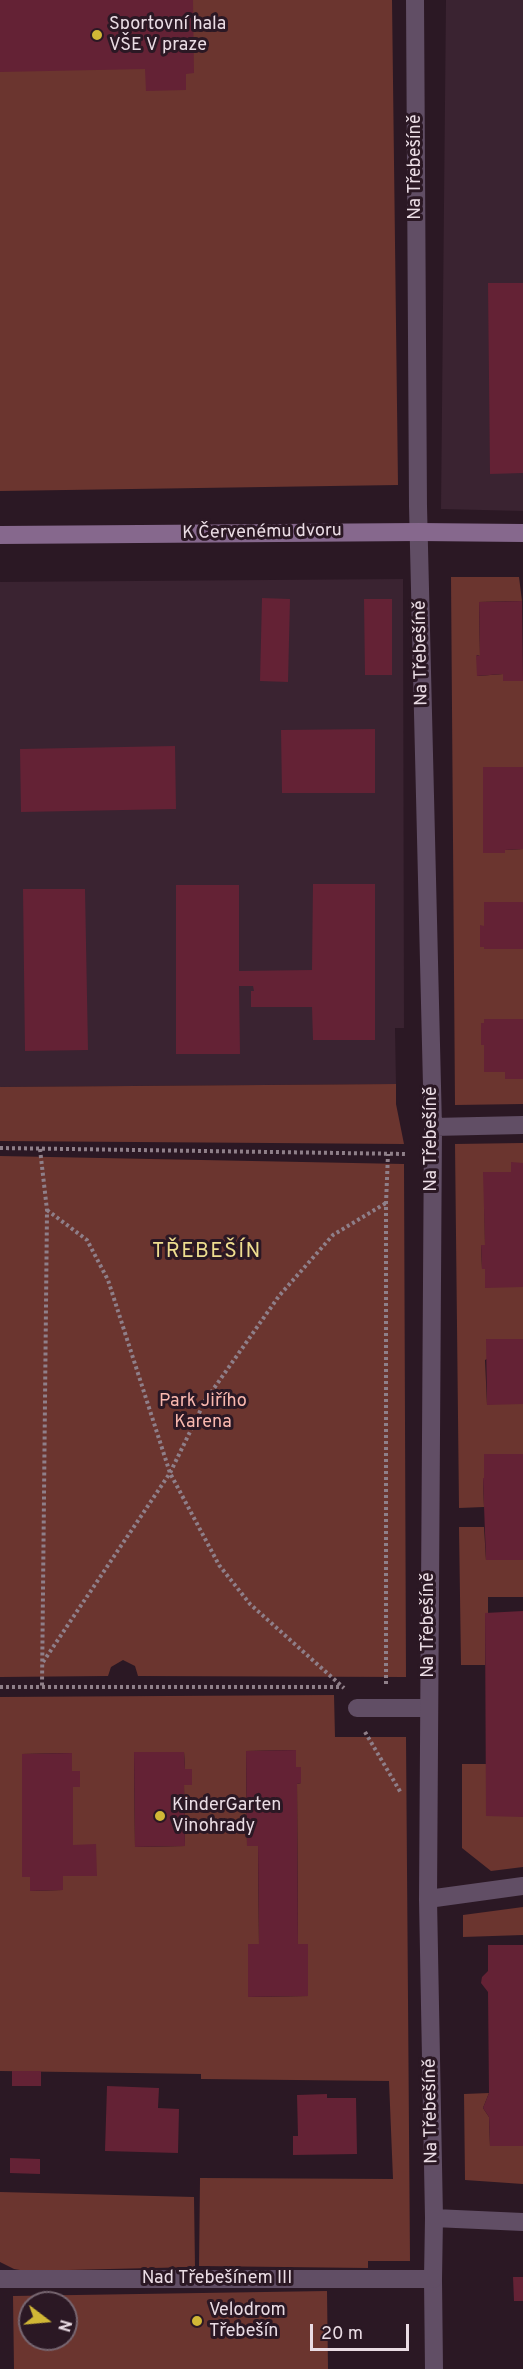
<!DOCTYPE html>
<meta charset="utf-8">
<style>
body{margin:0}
#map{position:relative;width:523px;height:2369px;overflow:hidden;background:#2b1824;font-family:Overpass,sans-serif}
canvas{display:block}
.north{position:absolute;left:18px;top:2291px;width:60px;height:60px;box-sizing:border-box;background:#2b1824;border:2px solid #776671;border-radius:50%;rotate:106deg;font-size:16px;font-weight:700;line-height:24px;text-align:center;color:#eadce4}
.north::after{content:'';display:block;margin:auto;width:21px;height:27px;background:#d1b736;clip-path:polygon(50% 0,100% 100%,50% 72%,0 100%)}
.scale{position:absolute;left:310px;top:2324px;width:99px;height:27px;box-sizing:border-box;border:3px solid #eadce4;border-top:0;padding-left:8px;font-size:18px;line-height:21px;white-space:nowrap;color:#eadce4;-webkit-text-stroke:4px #2b1824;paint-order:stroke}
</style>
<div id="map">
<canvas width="523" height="2369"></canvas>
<div class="north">N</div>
<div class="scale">20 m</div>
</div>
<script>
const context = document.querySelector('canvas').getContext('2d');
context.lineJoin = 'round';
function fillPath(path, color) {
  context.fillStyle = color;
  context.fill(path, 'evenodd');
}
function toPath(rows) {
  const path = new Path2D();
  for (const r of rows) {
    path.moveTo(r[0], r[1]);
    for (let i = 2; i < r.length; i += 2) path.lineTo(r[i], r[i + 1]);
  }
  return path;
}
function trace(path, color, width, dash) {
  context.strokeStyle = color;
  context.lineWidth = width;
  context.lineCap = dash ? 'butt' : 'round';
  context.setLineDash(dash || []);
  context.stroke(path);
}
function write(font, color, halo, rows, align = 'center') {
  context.font = font + ' Overpass,sans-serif';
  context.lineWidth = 6;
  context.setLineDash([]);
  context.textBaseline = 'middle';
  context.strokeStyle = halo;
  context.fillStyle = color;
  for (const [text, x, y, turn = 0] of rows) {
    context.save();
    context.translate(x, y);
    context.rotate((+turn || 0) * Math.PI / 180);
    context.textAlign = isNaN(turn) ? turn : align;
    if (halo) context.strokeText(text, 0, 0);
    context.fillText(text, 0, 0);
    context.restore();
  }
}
fillPath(toPath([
 [446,0,523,0,523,511,441,509],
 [403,579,404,1028,395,1028,396,1084,0,1087,0,582]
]), '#3a2331');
fillPath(toPath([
 [0,0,392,0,398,485,0,491],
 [451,577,519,577,522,601,479,602,480,656,477,655,477,676,503,674,504,681,523,681,523,767,483,853,505,853,505,850,523,849,523,902,484,902,484,926,480,926,480,946,484,947,484,949,523,949,523,1019,485,1019,484,1023,481,1024,481,1045,484,1045,505,1072,505,1079,523,1079,523,1104,455,1105],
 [396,1084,396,1104,404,1144,0,1141,0,1087],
 [523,1143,523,1163,511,1163,511,1172,484,1172,485,1245,481,1245,482,1268,485,1269,486,1287,523,1287,523,1339,485,1360,487,1404,523,1404,523,1454,483,1479,484,1507,459,1508,455,1144],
 [0,1156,404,1164,406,1677,138,1676,135,1666,123,1660,111,1667,108,1676,0,1677],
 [459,1527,484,1527,486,1560,523,1560,523,1597,488,1597,488,1613,485,1613,485,1665,461,1665],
 [334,1695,335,1737,406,1737,410,2261,368,2261,368,2268,199,2266,200,2178,393,2179,389,2081,201,2079,201,2074,0,2071,0,1697],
 [296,1750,296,1767,301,1768,301,1783,297,1784,298,1944,307,1944,308,1996,249,1997,248,1944,259,1944,258,1846,247,1845,246,1751],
 [134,1752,184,1752,185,1769,192,1769,192,1785,184,1785,185,1846,135,1847],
 [72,1753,72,1771,80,1771,80,1787,73,1787,22,1846,22,1754],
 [96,1845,96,1876,63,1876,62,1890,30,1891,30,1877,22,1877,22,1846],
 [462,1764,486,1764,523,1817,523,1867,491,1871,462,1848],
 [523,1907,523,1935,463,1937,463,1915],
 [489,2093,483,2108,489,2117,490,2146,523,2146,523,2184,465,2180,464,2094],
 [0,2192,194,2197,195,2267,26,2271,14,2269,0,2262],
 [327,2291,328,2369,14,2369,13,2296],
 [30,2303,66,2303,66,2339,30,2339]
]), '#6b352f');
fillPath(toPath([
 [0,0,193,0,194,73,186,74,186,90,146,91,145,69,0,72],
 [488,283,523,283,523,473,490,474],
 [262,598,290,599,288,682,260,681],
 [364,599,392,599,392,675,365,675],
 [522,601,523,681,503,681,503,674,477,676,476,655,480,656,479,602],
 [375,729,375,793,282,793,281,730],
 [175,746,176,809,21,812,20,749],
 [483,767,523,767,523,849,505,850,505,853,483,853],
 [313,884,375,884,375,1040,313,1040,312,1007,251,1007,251,991,254,991,253,986,239,986,240,1054,176,1054,176,885,239,885,239,971,312,970],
 [23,889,85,889,88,1050,25,1051],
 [484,902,523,902,523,949,484,949,484,947,480,947,480,925,484,926],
 [484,1019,523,1019,523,1079,505,1079,505,1072,484,1072,484,1045,481,1045,481,1023,484,1023],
 [511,1162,523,1163,523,1287,485,1288,485,1269,482,1269,481,1245,485,1245,483,1172,511,1172],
 [486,1339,523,1339,523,1404,487,1405],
 [484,1454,523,1454,523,1560,486,1560,483,1478,484,1478],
 [523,1611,523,1817,486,1816,485,1613],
 [296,1750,296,1767,301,1767,301,1783,297,1784,298,1944,308,1944,308,1996,248,1997,248,1944,259,1944,258,1846,247,1846,246,1751],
 [134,1752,184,1752,185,1769,192,1769,192,1785,184,1785,185,1846,135,1847],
 [72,1753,72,1771,80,1771,80,1787,73,1787,73,1845,96,1844,97,1876,63,1876,63,1890,30,1891,30,1877,22,1877,22,1754],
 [488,1945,523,1945,523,2146,490,2146,489,2117,483,2108,489,2093,488,1992,481,1983,482,1977,488,1971],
 [12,2071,41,2071,41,2086,12,2086],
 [107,2086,159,2088,158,2108,179,2109,178,2153,105,2151],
 [327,2094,327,2098,356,2098,357,2154,293,2155,293,2136,298,2136,297,2095],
 [10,2158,40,2159,40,2174,10,2173],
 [513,2277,523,2277,523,2301,514,2301]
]), '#642235');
trace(toPath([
 [0,1148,407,1154],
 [40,1149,47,1210,42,1687],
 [47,1210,87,1240,108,1280,170,1473,219,1565,250,1604,344,1688],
 [43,1662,170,1473,205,1401,279,1296,333,1235,386,1203],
 [386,1684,386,1203,388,1154],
 [0,1687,342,1687],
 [365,1732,401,1793]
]), '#8f7f89', 4, [3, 3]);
trace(toPath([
 [357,1708,428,1708],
 [433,2279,434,2369]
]), '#614e65', 18);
trace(toPath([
 [433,1127,523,1125],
 [428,1899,523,1886],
 [434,2218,523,2222],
 [0,2279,433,2279,434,2218,428,1899,433,1127,418,506,415,0]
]), '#614e65', 18);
trace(toPath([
 [0,535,419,532,523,533]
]), '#86688d', 18);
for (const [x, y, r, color] of [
 [97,35,6,"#d1b736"],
 [160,1816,6,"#d1b736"],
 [197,2321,6,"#d1b736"]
]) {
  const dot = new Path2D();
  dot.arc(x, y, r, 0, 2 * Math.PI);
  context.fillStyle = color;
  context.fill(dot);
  trace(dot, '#2b1824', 2);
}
write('18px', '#eadce4', '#2b1824', [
 ["Sportovní hala",109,25],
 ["VŠE V praze",109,46],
 ["KinderGarten",172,1806],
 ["Vinohrady",172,1827],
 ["Velodrom",209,2311],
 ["Třebešín",209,2332]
], 'left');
write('18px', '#eadce4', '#2b1824', [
 ["Na Třebešíně",416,167,-90],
 ["K Červenému dvoru",262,533,-1],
 ["Na Třebešíně",422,653,-91],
 ["Na Třebešíně",432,1139,-90],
 ["Na Třebešíně",429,1625,-90],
 ["Na Třebešíně",432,2111,-91],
 ["Nad Třebešínem III",217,2279]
]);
write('18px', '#f9b8af', '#2b1824', [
 ["Park Jiřího",203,1402],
 ["Karena",203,1423]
]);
context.letterSpacing = '1.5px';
write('21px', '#eedd8f', '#2b1824', [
 ["TŘEBEŠÍN",207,1253]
]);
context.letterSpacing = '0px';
</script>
